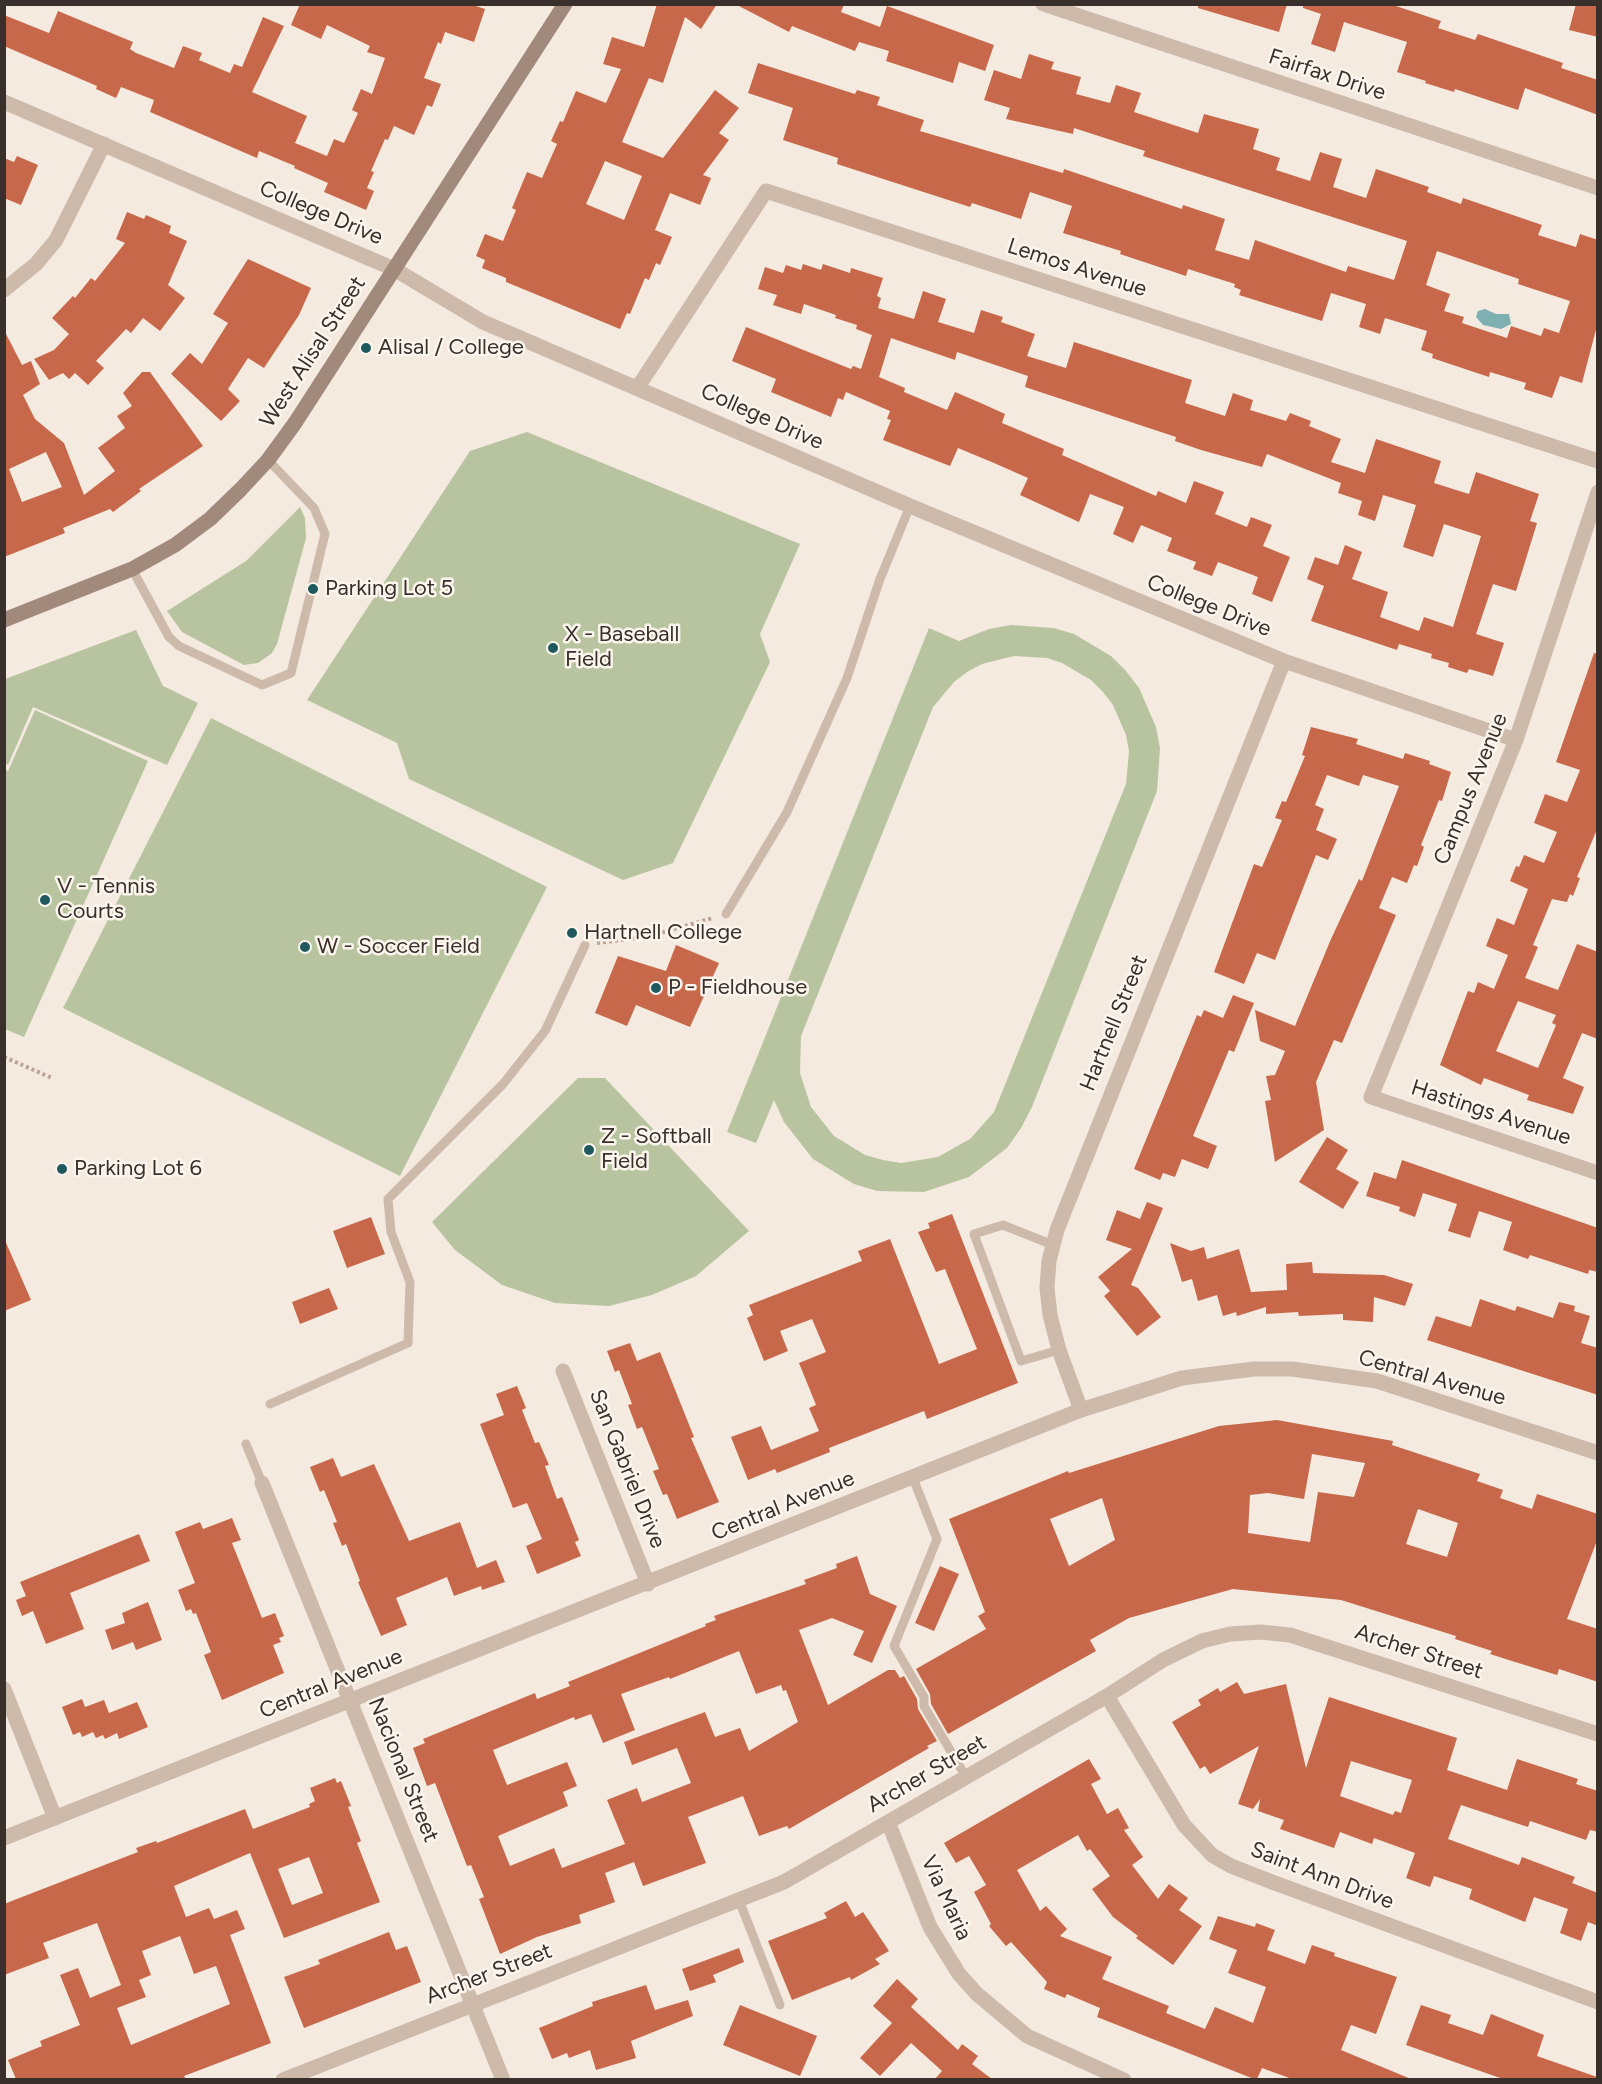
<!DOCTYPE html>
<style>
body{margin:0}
#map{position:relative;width:1602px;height:2084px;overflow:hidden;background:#f4eae0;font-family:Figtree,sans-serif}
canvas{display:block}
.frame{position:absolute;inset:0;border:6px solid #3a302b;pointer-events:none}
</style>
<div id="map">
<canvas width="1602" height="2084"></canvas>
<div class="frame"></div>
</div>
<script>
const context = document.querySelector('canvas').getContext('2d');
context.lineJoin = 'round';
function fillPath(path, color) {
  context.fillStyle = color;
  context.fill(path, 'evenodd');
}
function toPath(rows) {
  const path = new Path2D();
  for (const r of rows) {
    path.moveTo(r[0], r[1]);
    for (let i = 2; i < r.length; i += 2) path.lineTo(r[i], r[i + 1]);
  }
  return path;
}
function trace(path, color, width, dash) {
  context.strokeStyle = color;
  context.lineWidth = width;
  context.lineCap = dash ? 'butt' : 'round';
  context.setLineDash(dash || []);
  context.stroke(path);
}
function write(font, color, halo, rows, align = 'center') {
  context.font = font + ' Figtree,sans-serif';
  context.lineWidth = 5;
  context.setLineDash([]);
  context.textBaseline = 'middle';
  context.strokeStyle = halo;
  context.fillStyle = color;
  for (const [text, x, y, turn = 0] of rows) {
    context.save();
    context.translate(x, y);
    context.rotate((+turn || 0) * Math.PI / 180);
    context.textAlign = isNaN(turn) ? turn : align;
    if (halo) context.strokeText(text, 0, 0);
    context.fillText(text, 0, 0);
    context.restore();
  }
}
fillPath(toPath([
 [527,432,800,544,760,634,770,662,673,863,623,880,409,779,397,743,307,700,470,451],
 [300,507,305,518,306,538,277,644,272,653,258,663,244,665,182,632,167,611,246,561],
 [1011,625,1054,628,1074,634,1111,656,1126,671,1139,688,1156,727,1160,748,1157,791,1032,1107,1021,1128,1007,1148,969,1177,924,1192,877,1191,854,1184,813,1159,784,1122,774,1100,756,1143,727,1132,929,628,959,641,989,629],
 [1014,656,1047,658,1062,663,1091,680,1103,692,1113,705,1126,735,1129,751,1126,784,994,1112,970,1139,938,1157,901,1163,883,1160,865,1155,834,1136,811,1107,800,1073,801,1036,933,707,954,682,967,672,982,664],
 [136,630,163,686,198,703,167,765,33,707,8,765,5,763,5,679],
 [35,710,148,761,24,1037,5,1029,4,769,8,771],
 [211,718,547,887,400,1176,63,1008],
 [578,1078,605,1078,749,1231,696,1276,652,1295,609,1306,555,1303,502,1285,455,1250,432,1222]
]), '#b8c49f');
fillPath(toPath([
 [1485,309,1496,314,1509,314,1511,324,1501,329,1483,325,1476,317,1478,311]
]), '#7eb0b2');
fillPath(toPath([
 [300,4,470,4,485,9,474,42,445,32,441,44,438,42,424,78,441,84,432,107,427,105,414,135,394,126,388,140,385,139,371,171,374,172,367,188,374,191,366,210,324,192,328,183,294,168,295,166,259,151,257,158,150,112,154,100,121,87,116,98,96,89,97,86,4,46,4,15,49,33,58,11,133,42,130,49,136,53,174,68,183,46,202,53,199,60,230,73,234,64,242,67,263,17,284,26,252,92,307,116,295,143,327,156,334,139,344,143,358,113,352,110,361,89,372,94,385,58,367,52,370,46,327,25,321,39,291,25],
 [657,4,717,4,701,29,685,17,663,83,649,78,622,142,663,158,715,90,739,108,719,133,729,140,703,175,711,178,700,205,670,193,655,230,672,237,660,265,656,263,649,280,645,278,630,314,627,313,620,329,506,282,506,278,482,268,485,260,476,256,485,234,503,241,516,210,512,208,527,172,542,178,557,144,551,141,560,121,563,122,576,91,606,103,621,69,603,64,612,37,644,47],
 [605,161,642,176,624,220,586,204],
 [735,4,844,4,841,12,880,27,887,6,994,45,985,71,959,62,953,83,886,61,889,51,859,42,855,51,792,26,789,32],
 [1198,4,1287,4,1279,32,1198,8],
 [1303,4,1390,4,1441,21,1438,28,1475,40,1478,34,1563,63,1561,68,1598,80,1598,115,1525,88,1518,110,1455,89,1454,92,1425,83,1426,81,1397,72,1407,42,1344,22,1335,52,1311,44,1321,14,1303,8],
 [1576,4,1598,4,1598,37,1569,30],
 [1029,54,1054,62,1051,69,1081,77,1076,94,1110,103,1116,85,1141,93,1134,112,1198,133,1204,114,1259,129,1253,149,1280,158,1276,170,1310,181,1320,152,1342,159,1333,187,1366,198,1376,169,1429,187,1427,192,1461,204,1463,198,1542,225,1538,235,1576,247,1580,234,1598,240,1598,322,1582,383,1560,376,1552,398,1524,389,1526,383,1490,372,1489,377,1432,358,1433,354,1421,350,1427,331,1385,318,1380,334,1359,327,1366,304,1331,293,1322,321,1239,295,1241,290,1234,287,1235,284,1188,269,1186,276,1120,254,1121,251,1063,233,1072,206,1030,192,1021,219,972,203,970,207,837,164,838,158,783,140,793,108,748,93,758,63,855,94,857,90,880,97,877,105,924,120,920,131,1063,173,1064,169,1182,209,1183,205,1225,219,1215,250,1249,260,1255,240,1346,272,1348,266,1394,280,1407,241,1143,156,1145,151,1074,128,1073,134,1006,119,1010,108,984,100,994,70,1021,79],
 [1437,251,1519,279,1518,284,1570,301,1559,333,1544,328,1541,336,1511,326,1507,338,1462,323,1464,317,1444,311,1450,294,1426,285],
 [17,156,38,165,21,205,4,198,4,158,14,162],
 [127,212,144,219,146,215,171,226,169,233,187,241,168,285,185,298,160,331,143,318,131,333,126,329,96,361,104,368,88,385,75,373,69,379,63,373,49,380,34,359,54,350,69,334,52,318,73,296,75,298,91,278,95,281,125,243,116,239],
 [248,259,311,288,299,315,264,368,248,358,228,389,240,401,221,421,171,374,190,353,202,364,228,323,213,314],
 [803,264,821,270,823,264,850,273,851,268,883,278,877,296,881,298,878,308,914,319,923,291,946,299,938,322,974,333,981,310,1003,317,1001,322,1035,334,1027,356,1066,368,1074,342,1192,380,1185,403,1225,416,1233,393,1253,400,1250,410,1286,421,1290,413,1311,421,1309,426,1341,439,1331,462,1365,473,1376,439,1441,461,1434,483,1469,494,1476,472,1539,494,1530,521,1537,523,1516,591,1493,584,1476,634,1504,643,1493,676,1469,669,1467,673,1448,667,1449,663,1431,658,1432,654,1399,644,1397,650,1311,621,1324,586,1307,579,1315,557,1338,565,1345,545,1362,552,1352,579,1388,592,1380,617,1419,631,1424,617,1453,627,1481,536,1444,524,1433,557,1403,547,1416,505,1383,495,1375,521,1358,515,1362,501,1338,493,1341,483,1267,454,1262,467,1201,450,1175,441,1176,437,1025,387,1028,376,957,352,955,360,891,338,879,377,905,388,904,392,947,410,955,392,983,404,1005,414,1002,423,1064,449,1062,455,1156,496,1158,491,1186,503,1194,481,1224,492,1215,514,1247,527,1251,517,1272,525,1263,546,1290,557,1272,602,1252,594,1258,577,1218,562,1212,576,1193,569,1196,562,1167,551,1172,538,1141,525,1133,543,1113,534,1124,507,1090,494,1079,522,1020,495,1028,478,994,463,958,448,950,466,883,440,891,420,887,419,890,411,846,392,843,400,838,398,831,417,771,392,776,379,732,361,746,327,851,369,853,366,861,369,872,335,856,329,857,325,835,318,836,315,804,304,801,314,773,305,777,295,758,289,765,267,783,273,786,265,801,270],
 [4,330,22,365,31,361,40,384,23,395,35,419,64,443,84,495,115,471,98,448,125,428,117,416,132,406,123,393,142,372,150,372,203,446,139,489,141,491,113,512,110,509,63,528,65,533,4,557],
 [46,452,62,487,22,502,9,469],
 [1594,653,1598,654,1598,827,1577,877,1580,878,1573,896,1570,894,1567,902,1552,899,1533,945,1538,947,1525,978,1558,990,1577,944,1598,952,1598,1039,1582,1033,1563,1078,1584,1087,1573,1114,1527,1100,1529,1095,1484,1078,1481,1085,1440,1065,1468,991,1474,993,1478,982,1494,989,1508,955,1486,946,1497,918,1514,925,1528,889,1510,881,1516,866,1519,867,1524,855,1544,863,1557,832,1534,823,1545,794,1567,802,1580,770,1556,762],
 [1518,1001,1556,1015,1552,1023,1556,1025,1538,1068,1496,1051],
 [1311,727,1358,739,1356,744,1403,759,1405,753,1430,761,1429,764,1451,772,1442,801,1439,800,1421,845,1424,847,1417,866,1414,865,1407,883,1392,877,1379,908,1396,915,1342,1043,1334,1040,1316,1082,1324,1130,1275,1162,1265,1101,1271,1100,1266,1076,1275,1075,1285,1051,1260,1041,1255,1010,1295,1026,1331,939,1359,879,1362,881,1399,786,1363,775,1359,786,1327,775,1315,805,1324,809,1316,830,1337,839,1328,860,1316,855,1275,960,1257,953,1244,984,1214,972,1254,864,1262,867,1282,820,1275,818,1282,801,1286,802,1305,756,1302,755],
 [676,945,719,963,690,1027,636,1005,627,1026,595,1013,618,956,666,971],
 [1233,995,1254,1003,1234,1052,1229,1050,1193,1136,1217,1146,1208,1169,1182,1159,1175,1177,1163,1173,1160,1180,1134,1169,1197,1015,1201,1017,1204,1010,1223,1018],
 [1327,1137,1348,1150,1336,1169,1359,1182,1343,1209,1299,1182],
 [1402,1160,1598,1228,1598,1272,1589,1270,1588,1274,1530,1255,1528,1259,1503,1250,1512,1222,1479,1211,1470,1238,1448,1231,1457,1204,1423,1193,1415,1217,1399,1211,1400,1207,1366,1196,1374,1172,1396,1179],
 [1147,1202,1163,1208,1131,1285,1138,1288,1161,1317,1137,1336,1104,1296,1110,1291,1098,1277,1132,1249,1106,1240,1117,1210,1140,1219],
 [952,1214,1018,1383,927,1419,924,1411,829,1448,830,1452,777,1473,775,1469,748,1480,731,1437,761,1426,771,1450,819,1431,809,1408,816,1405,799,1363,826,1352,812,1319,780,1331,788,1351,764,1361,747,1318,753,1315,749,1305,862,1261,858,1251,890,1239,939,1364,977,1349,945,1269,936,1272,918,1232,930,1228,928,1223],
 [371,1217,385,1254,347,1268,333,1231],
 [4,1238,31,1300,4,1311],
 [1170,1243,1191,1251,1204,1247,1207,1259,1239,1249,1251,1292,1287,1290,1286,1264,1312,1262,1313,1273,1384,1275,1413,1284,1405,1306,1374,1297,1373,1322,1343,1320,1343,1314,1299,1316,1298,1312,1266,1314,1266,1307,1237,1316,1236,1312,1223,1316,1217,1295,1198,1301,1192,1279,1182,1282],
 [329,1288,338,1309,300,1324,292,1302],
 [1480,1299,1515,1311,1517,1306,1553,1318,1559,1302,1575,1306,1574,1311,1590,1316,1581,1343,1598,1348,1598,1395,1427,1340,1436,1316,1471,1327],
 [630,1343,637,1361,660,1352,694,1437,691,1438,719,1502,677,1519,667,1494,663,1495,653,1471,659,1469,642,1427,637,1429,628,1405,632,1404,619,1370,615,1372,607,1351],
 [517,1386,526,1408,522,1410,535,1443,539,1442,549,1465,545,1466,557,1499,562,1497,579,1540,575,1542,581,1556,537,1574,526,1546,542,1539,527,1503,513,1508,480,1424,504,1415,496,1394],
 [1277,1420,1393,1441,1392,1445,1480,1474,1477,1481,1503,1490,1500,1498,1532,1509,1537,1494,1598,1514,1598,1538,1567,1619,1598,1629,1598,1682,1559,1669,1557,1675,1512,1661,1490,1654,1492,1651,1455,1639,1456,1636,1341,1600,1233,1589,1129,1618,1090,1640,1096,1651,948,1734,931,1704,930,1694,916,1669,986,1629,978,1616,985,1612,949,1519,1068,1471,1069,1473,1219,1426],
 [1312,1454,1365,1463,1354,1497,1318,1492,1310,1542,1248,1533,1250,1495,1268,1493,1304,1499],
 [1102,1498,1115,1540,1069,1566,1050,1519],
 [1418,1509,1458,1523,1447,1557,1406,1544],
 [333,1458,341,1477,374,1464,409,1541,460,1522,477,1568,496,1560,505,1582,482,1590,481,1586,454,1596,447,1577,396,1598,407,1625,381,1636,358,1582,360,1581,346,1544,342,1546,333,1523,337,1522,324,1490,320,1492,310,1467],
 [232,1518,241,1540,232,1543,262,1618,275,1613,284,1636,279,1638,281,1642,273,1645,284,1673,222,1700,204,1655,211,1652,196,1613,193,1614,191,1609,186,1611,178,1590,195,1583,175,1532,200,1522,203,1529],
 [139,1534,150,1561,70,1593,84,1629,46,1644,33,1611,22,1616,16,1600,26,1596,20,1582],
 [857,1556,870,1594,897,1606,872,1663,853,1655,864,1631,832,1618,799,1630,828,1705,888,1670,895,1670,900,1678,904,1676,917,1699,918,1709,937,1741,927,1746,929,1748,789,1829,787,1826,759,1836,743,1796,688,1817,706,1863,643,1886,634,1862,605,1873,615,1902,579,1915,581,1923,537,1937,500,1954,479,1899,484,1897,471,1865,467,1866,435,1783,427,1786,413,1748,425,1743,423,1739,535,1693,537,1699,570,1686,568,1682,706,1626,705,1624,716,1620,714,1616,806,1584,804,1580,837,1568,836,1564],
 [739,1651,756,1694,781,1685,783,1691,786,1690,798,1722,749,1751,740,1728,715,1737,705,1712,624,1742,632,1765,677,1748,691,1783,642,1802,637,1788,607,1800,625,1844,562,1868,554,1848,510,1866,498,1836,568,1806,563,1792,577,1786,567,1762,507,1785,493,1750,574,1717,575,1720,591,1714,603,1743,635,1730,621,1694,669,1677,670,1679],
 [940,1566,959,1574,934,1631,915,1623],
 [148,1602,162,1640,136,1650,133,1642,112,1650,105,1630,125,1623,122,1613],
 [1237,1682,1244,1694,1286,1684,1306,1768,1329,1697,1457,1738,1447,1770,1507,1790,1517,1759,1578,1779,1576,1784,1598,1791,1598,1832,1590,1830,1586,1840,1530,1821,1528,1827,1461,1805,1448,1839,1519,1865,1522,1857,1575,1877,1572,1883,1598,1893,1598,1926,1588,1922,1581,1941,1560,1933,1568,1909,1534,1897,1525,1922,1469,1899,1472,1889,1434,1876,1430,1887,1406,1878,1415,1853,1374,1838,1372,1844,1340,1832,1334,1848,1280,1829,1284,1820,1258,1811,1260,1799,1253,1809,1238,1804,1259,1746,1210,1774,1205,1766,1200,1769,1172,1722,1201,1705,1198,1700,1218,1688,1220,1692],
 [1351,1761,1412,1780,1401,1813,1395,1811,1393,1815,1340,1796],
 [82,1699,85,1707,104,1700,109,1713,137,1702,148,1727,119,1739,117,1733,105,1739,103,1735,96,1738,93,1732,82,1737,80,1732,73,1735,62,1707],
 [1089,1759,1101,1779,1091,1784,1107,1814,1118,1808,1129,1828,1124,1830,1143,1857,1132,1865,1158,1899,1169,1884,1188,1898,1179,1910,1202,1926,1173,1965,1136,1938,1138,1936,1113,1917,1092,1889,1110,1876,1090,1849,1087,1851,1078,1835,1017,1870,1040,1911,1046,1906,1067,1929,1060,1936,1112,1957,1102,1979,1169,2006,1166,2013,1205,2029,1215,2007,1253,2023,1266,1987,1228,1973,1237,1950,1209,1939,1218,1916,1255,1927,1256,1923,1275,1930,1267,1950,1305,1964,1312,1945,1335,1953,1334,1956,1397,1977,1376,2034,1351,2025,1341,2050,1411,2079,1292,2079,1262,2068,1257,2079,1254,2079,1097,2017,1100,2008,1067,1994,1065,1998,1044,1989,1047,1982,1011,1942,1006,1946,989,1926,991,1924,974,1892,986,1885,969,1856,956,1863,944,1843],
 [335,1778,337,1783,341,1781,351,1806,348,1807,361,1841,357,1843,380,1902,284,1938,250,1853,174,1886,186,1917,209,1908,214,1919,237,1910,245,1929,230,1935,271,2043,184,2076,186,2079,16,2079,8,2060,42,2046,40,2041,80,2025,60,1975,78,1968,90,1998,121,1985,97,1923,43,1943,49,1958,4,1975,4,1904,138,1852,136,1848,156,1841,157,1843,245,1809,253,1829,310,1807,309,1804,315,1801,310,1788],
 [309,1857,323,1893,292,1905,278,1869],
 [180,1936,194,1974,216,1966,230,2004,131,2045,117,2008,146,1997,139,1980,151,1975,142,1951],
 [846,1901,855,1917,863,1912,889,1951,875,1959,880,1964,851,1980,850,1977,792,2000,768,1941,827,1918,824,1913],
 [389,1932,396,1950,407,1946,421,1982,304,2028,284,1977,320,1964,318,1960],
 [739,1948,744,1962,713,1975,716,1982,690,1991,682,1969],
 [897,1979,918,1999,911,2007,958,2050,962,2044,978,2056,972,2064,992,2079,935,2079,942,2071,911,2043,880,2076,860,2058,892,2023,873,2006],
 [646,1985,655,2010,688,2000,693,2016,631,2041,636,2058,596,2070,590,2050,569,2058,567,2053,552,2059,539,2028,593,2006,592,2002],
 [740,2005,817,2036,800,2076,723,2045],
 [1421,2005,1451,2015,1448,2023,1483,2035,1491,2014,1544,2035,1537,2056,1597,2077,1597,2079,1503,2079,1406,2045]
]), '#c8684a');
trace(toPath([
 [597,943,646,937,713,918],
 [4,1057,52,1078]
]), '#b9a495', 4, [3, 3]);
trace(toPath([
 [132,569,169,637,179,646,262,685,291,673,325,534,314,508,268,460],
 [726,914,787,812,847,678,880,579,910,506],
 [1053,1245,1003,1225,974,1234,1021,1361,1059,1350],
 [270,1404,408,1343,410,1282,391,1232,388,1199,503,1084,545,1031,585,945],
 [246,1444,262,1483],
 [913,1478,937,1539,894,1646,924,1697,924,1706,966,1777],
 [739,1900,780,2005]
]), '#cdbaab', 9);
trace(toPath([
 [1043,4,1598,188],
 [4,102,394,269,483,322,910,506,1284,661,1516,740],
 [4,290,36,264,56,240,104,144],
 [638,387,766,191,1598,461],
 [1598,492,1516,740,1371,1097,1598,1173],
 [563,1371,648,1584],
 [1081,1410,1059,1350,1050,1315,1047,1288,1049,1261,1057,1230,1284,661],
 [262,1483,503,2080],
 [4,1689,55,1818],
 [1107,1696,1184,1825,1212,1855,1231,1866,1272,1882,1598,2002],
 [888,1822,930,1927,959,1974,977,1994,1027,2036,1124,2080],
 [283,2080,784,1882,1107,1696,1163,1660,1202,1641,1230,1634,1261,1632,1290,1635,1598,1734]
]), '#cdbaab', 15);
trace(toPath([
 [4,1838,1081,1410,1182,1378,1254,1369,1292,1369,1377,1381,1598,1453]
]), '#cdbaab', 15);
trace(toPath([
 [4,620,132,569,175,545,210,519,241,489,268,460,295,423,565,4]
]), '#a1897c', 15);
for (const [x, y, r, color] of [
 [366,348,6,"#1f595d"],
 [313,589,6,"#1f595d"],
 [553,648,6,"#1f595d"],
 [45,900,6,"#1f595d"],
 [572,933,6,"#1f595d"],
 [305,947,6,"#1f595d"],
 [656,988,6,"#1f595d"],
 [589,1150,6,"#1f595d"],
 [62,1169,6,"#1f595d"]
]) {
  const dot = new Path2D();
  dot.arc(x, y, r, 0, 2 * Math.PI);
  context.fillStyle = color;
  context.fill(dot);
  trace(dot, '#fbf5ed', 2);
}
write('22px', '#3a302b', '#fbf5ed', [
 ["Fairfax Drive",1327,75,18],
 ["College Drive",321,213,23],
 ["Lemos Avenue",1077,268,18],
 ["West Alisal Street",313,352,-57],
 ["College Drive",762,417,24],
 ["College Drive",1209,606,22],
 ["Campus Avenue",1471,789,-68],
 ["Hartnell Street",1114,1023,-68],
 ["Hastings Avenue",1491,1113,18],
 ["Central Avenue",1432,1378,16],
 ["San Gabriel Drive",627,1469,68],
 ["Central Avenue",783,1506,-22],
 ["Archer Street",1419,1652,18],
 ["Central Avenue",331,1684,-22],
 ["Nacional Street",403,1770,68],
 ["Archer Street",927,1774,-30],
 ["Saint Ann Drive",1322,1876,21],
 ["Via Maria",946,1898,65],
 ["Archer Street",489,1974,-21]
]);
write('22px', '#3a302b', '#fbf5ed', [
 ["Alisal / College",378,348],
 ["Parking Lot 5",325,589],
 ["X - Baseball",565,635],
 ["Field",565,660],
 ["V - Tennis",57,887],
 ["Courts",57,912],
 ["Hartnell College",584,933],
 ["W - Soccer Field",317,947],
 ["P - Fieldhouse",668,988],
 ["Z - Softball",601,1137],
 ["Field",601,1162],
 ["Parking Lot 6",74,1169]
], 'left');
</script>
